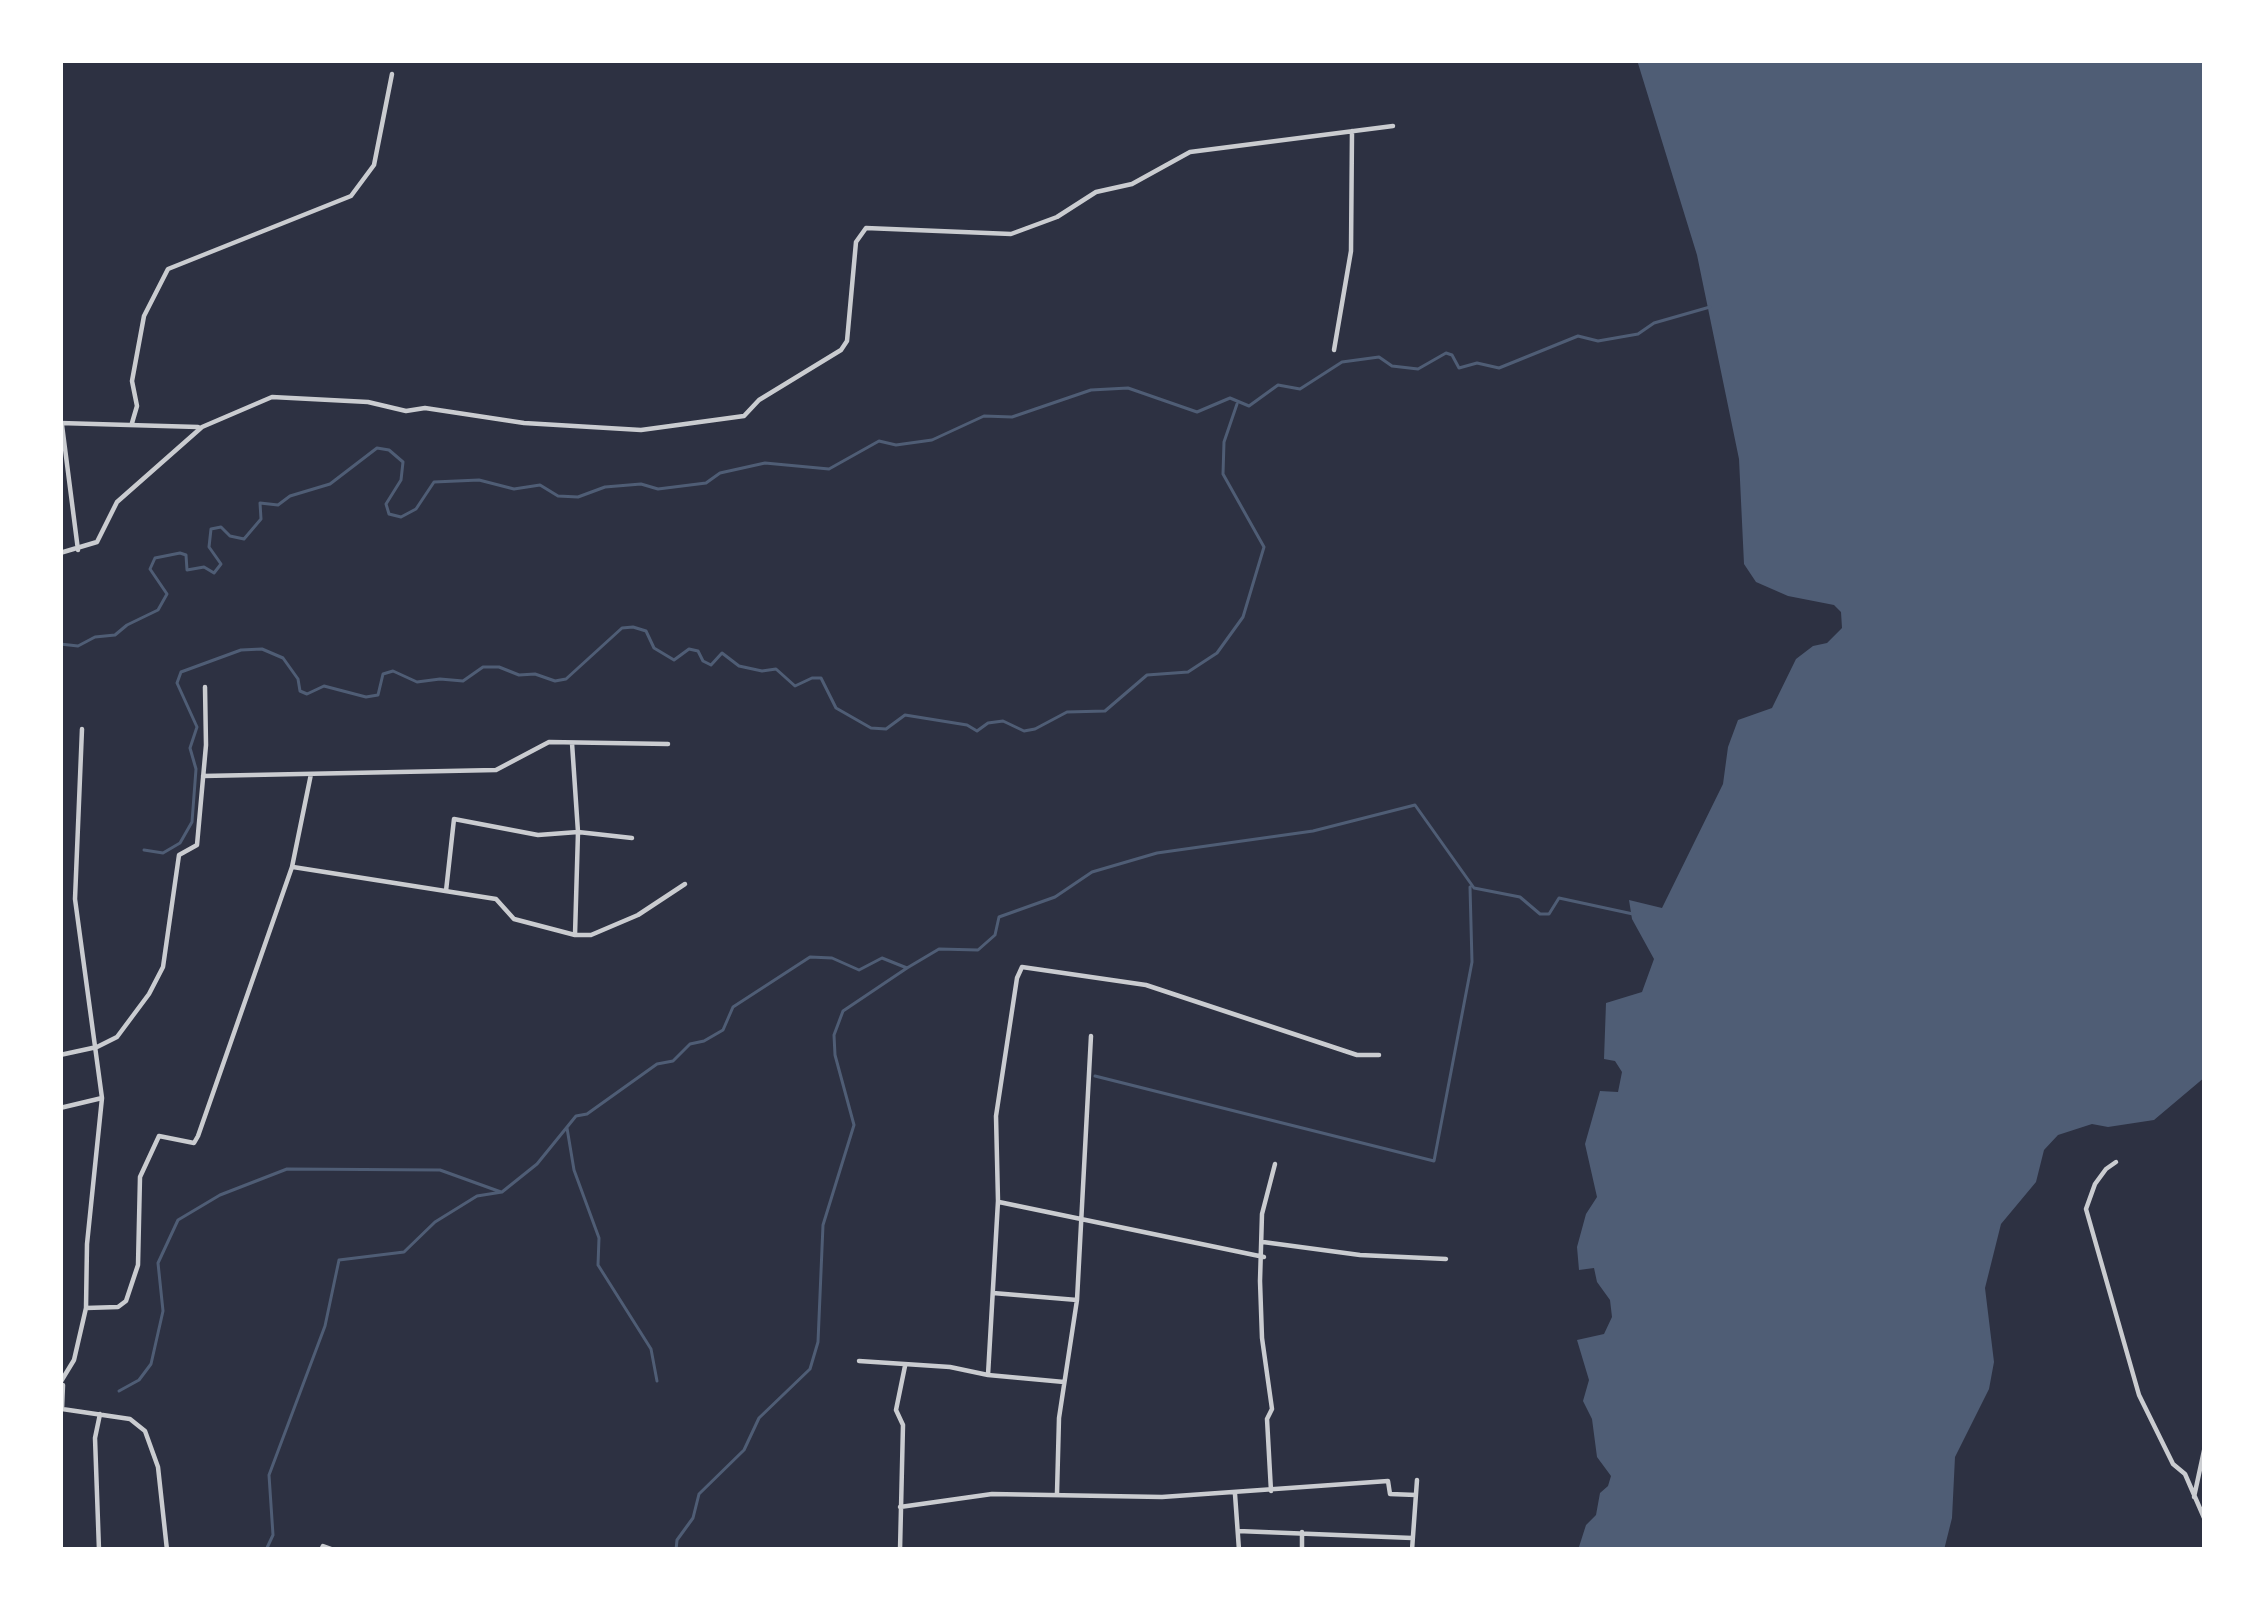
<!DOCTYPE html>
<style>
body{margin:0}
#map{position:relative;width:2265px;height:1610px;overflow:hidden;background:#2d3142;font-family:"PT Sans Narrow",sans-serif}
canvas{display:block}
.frame{position:absolute;inset:0;border:63px solid #fff;pointer-events:none}
</style>
<div id="map">
<canvas width="2265" height="1610"></canvas>
<div class="frame"></div>
</div>
<script>
const context = document.querySelector('canvas').getContext('2d');
context.lineJoin = 'round';
function fillPath(path, color) {
  context.fillStyle = color;
  context.fill(path, 'evenodd');
}
function toPath(rows) {
  const path = new Path2D();
  for (const r of rows) {
    path.moveTo(r[0], r[1]);
    for (let i = 2; i < r.length; i += 2) path.lineTo(r[i], r[i + 1]);
  }
  return path;
}
function trace(path, color, width, dash) {
  context.strokeStyle = color;
  context.lineWidth = width;
  context.lineCap = dash ? 'butt' : 'round';
  context.setLineDash(dash || []);
  context.stroke(path);
}
fillPath(toPath([
 [1637,60,2205,60,2205,1077,2154,1120,2108,1127,2092,1124,2058,1135,2044,1150,2036,1182,2001,1224,1985,1288,1994,1362,1989,1389,1955,1457,1952,1518,1944,1550,1578,1550,1586,1525,1596,1515,1600,1493,1608,1486,1611,1476,1597,1457,1592,1419,1583,1401,1589,1380,1577,1340,1604,1334,1612,1317,1610,1300,1597,1282,1594,1268,1579,1270,1577,1247,1586,1214,1597,1197,1585,1144,1600,1091,1618,1092,1622,1072,1615,1061,1604,1059,1606,1003,1642,992,1654,959,1632,919,1629,900,1662,908,1723,784,1728,747,1738,720,1772,708,1796,659,1813,646,1827,643,1842,628,1841,612,1834,605,1788,596,1756,582,1744,564,1739,459,1697,255]
]), '#4f5d75');
trace(toPath([
 [60,644,78,646,95,637,115,635,127,625,158,610,167,594,150,569,155,558,180,553,186,555,187,570,204,567,214,573,221,564,209,547,211,529,221,527,230,536,244,539,261,519,260,503,278,505,290,496,330,484,377,448,389,450,403,462,401,480,386,504,389,514,401,517,416,509,434,482,479,480,514,489,540,485,558,496,578,497,605,487,641,484,658,489,706,483,720,473,765,463,829,469,879,441,896,445,932,440,984,416,1012,417,1091,390,1128,388,1197,412,1230,398,1249,406,1278,385,1300,389,1342,362,1379,357,1392,366,1418,369,1446,353,1452,355,1459,368,1477,363,1499,368,1578,336,1598,341,1638,334,1654,323,1710,307],
 [144,850,163,853,180,843,192,822,196,769,190,748,197,727,177,683,181,672,241,650,262,649,283,658,298,679,300,691,307,694,324,686,366,697,378,695,383,674,393,671,417,682,440,679,463,681,483,667,499,667,519,675,535,674,555,681,566,679,622,628,633,627,646,631,654,648,674,660,689,649,698,651,703,661,711,665,722,653,739,666,762,671,776,669,795,686,812,678,821,678,836,708,871,728,886,729,905,715,967,725,977,731,988,723,1003,721,1024,731,1035,729,1067,712,1105,711,1147,675,1188,672,1217,653,1243,617,1264,547,1223,474,1224,442,1237,404],
 [1095,1076,1434,1161,1472,962,1470,887],
 [567,1128,574,1170,599,1238,598,1265,651,1349,657,1381],
 [119,1391,139,1380,151,1364,163,1311,158,1263,178,1220,220,1195,287,1169,440,1170,501,1192],
 [266,1550,273,1535,269,1475,325,1326,339,1260,404,1252,435,1222,477,1196,502,1192,537,1164,576,1116,587,1114,657,1064,673,1061,690,1044,704,1041,723,1030,733,1007,810,957,832,958,859,970,882,958,907,968,939,949,978,950,995,935,999,917,1055,897,1092,872,1157,853,1313,831,1415,805,1474,888,1520,897,1540,914,1549,914,1559,898,1633,914],
 [676,1550,677,1540,693,1518,699,1494,744,1450,759,1418,810,1369,818,1342,823,1225,854,1125,835,1055,834,1035,843,1011,907,968]
]), '#4f5d75', 3);
trace(toPath([
 [1334,350,1351,251,1352,131],
 [60,423,198,427],
 [132,423,137,406,132,381,144,316,168,269,351,196,374,165,392,74],
 [62,425,78,550],
 [60,553,97,542,117,502,202,427,272,397,368,402,406,411,425,408,524,423,641,430,744,416,759,400,841,350,847,341,856,242,866,228,1011,234,1057,217,1096,192,1132,184,1190,152,1393,126],
 [572,743,578,832,575,935],
 [203,776,496,770,549,742,668,744],
 [293,867,496,899,514,919,575,935,591,935,638,915,685,884],
 [446,891,454,819,538,835,578,832,632,838],
 [60,1055,97,1047,117,1037,149,994,163,967,179,855,197,845,206,745,205,687],
 [60,1108,102,1098],
 [2116,1162,2106,1169,2095,1184,2086,1209,2139,1395,2173,1464,2185,1474,2205,1520],
 [999,1202,1264,1257],
 [1263,1242,1360,1255,1446,1259],
 [993,1293,1077,1300],
 [86,1308,118,1307,126,1301,138,1265,140,1177,159,1136,194,1143,198,1136,292,867,311,774],
 [859,1361,950,1367,988,1375,1064,1382],
 [988,1375,998,1201,996,1116,1017,978,1022,967,1146,985,1357,1055,1379,1055],
 [60,1383,74,1360,86,1308,87,1244,102,1098,75,899,82,729],
 [63,1385,62,1409,130,1419,145,1431,158,1467,167,1550],
 [1271,1491,1267,1419,1272,1409,1262,1338,1260,1281,1262,1214,1275,1164],
 [1057,1493,1059,1418,1077,1300,1091,1036],
 [1235,1494,1239,1550],
 [2194,1497,2205,1446],
 [900,1507,992,1494,1162,1497,1388,1481,1390,1494,1416,1495],
 [1238,1531,1412,1538],
 [1302,1532,1302,1550],
 [99,1550,95,1438,100,1414],
 [321,1550,323,1546,334,1550],
 [900,1550,903,1425,896,1410,905,1366],
 [1412,1550,1417,1480]
]), '#caccd0', 4.5);
</script>
